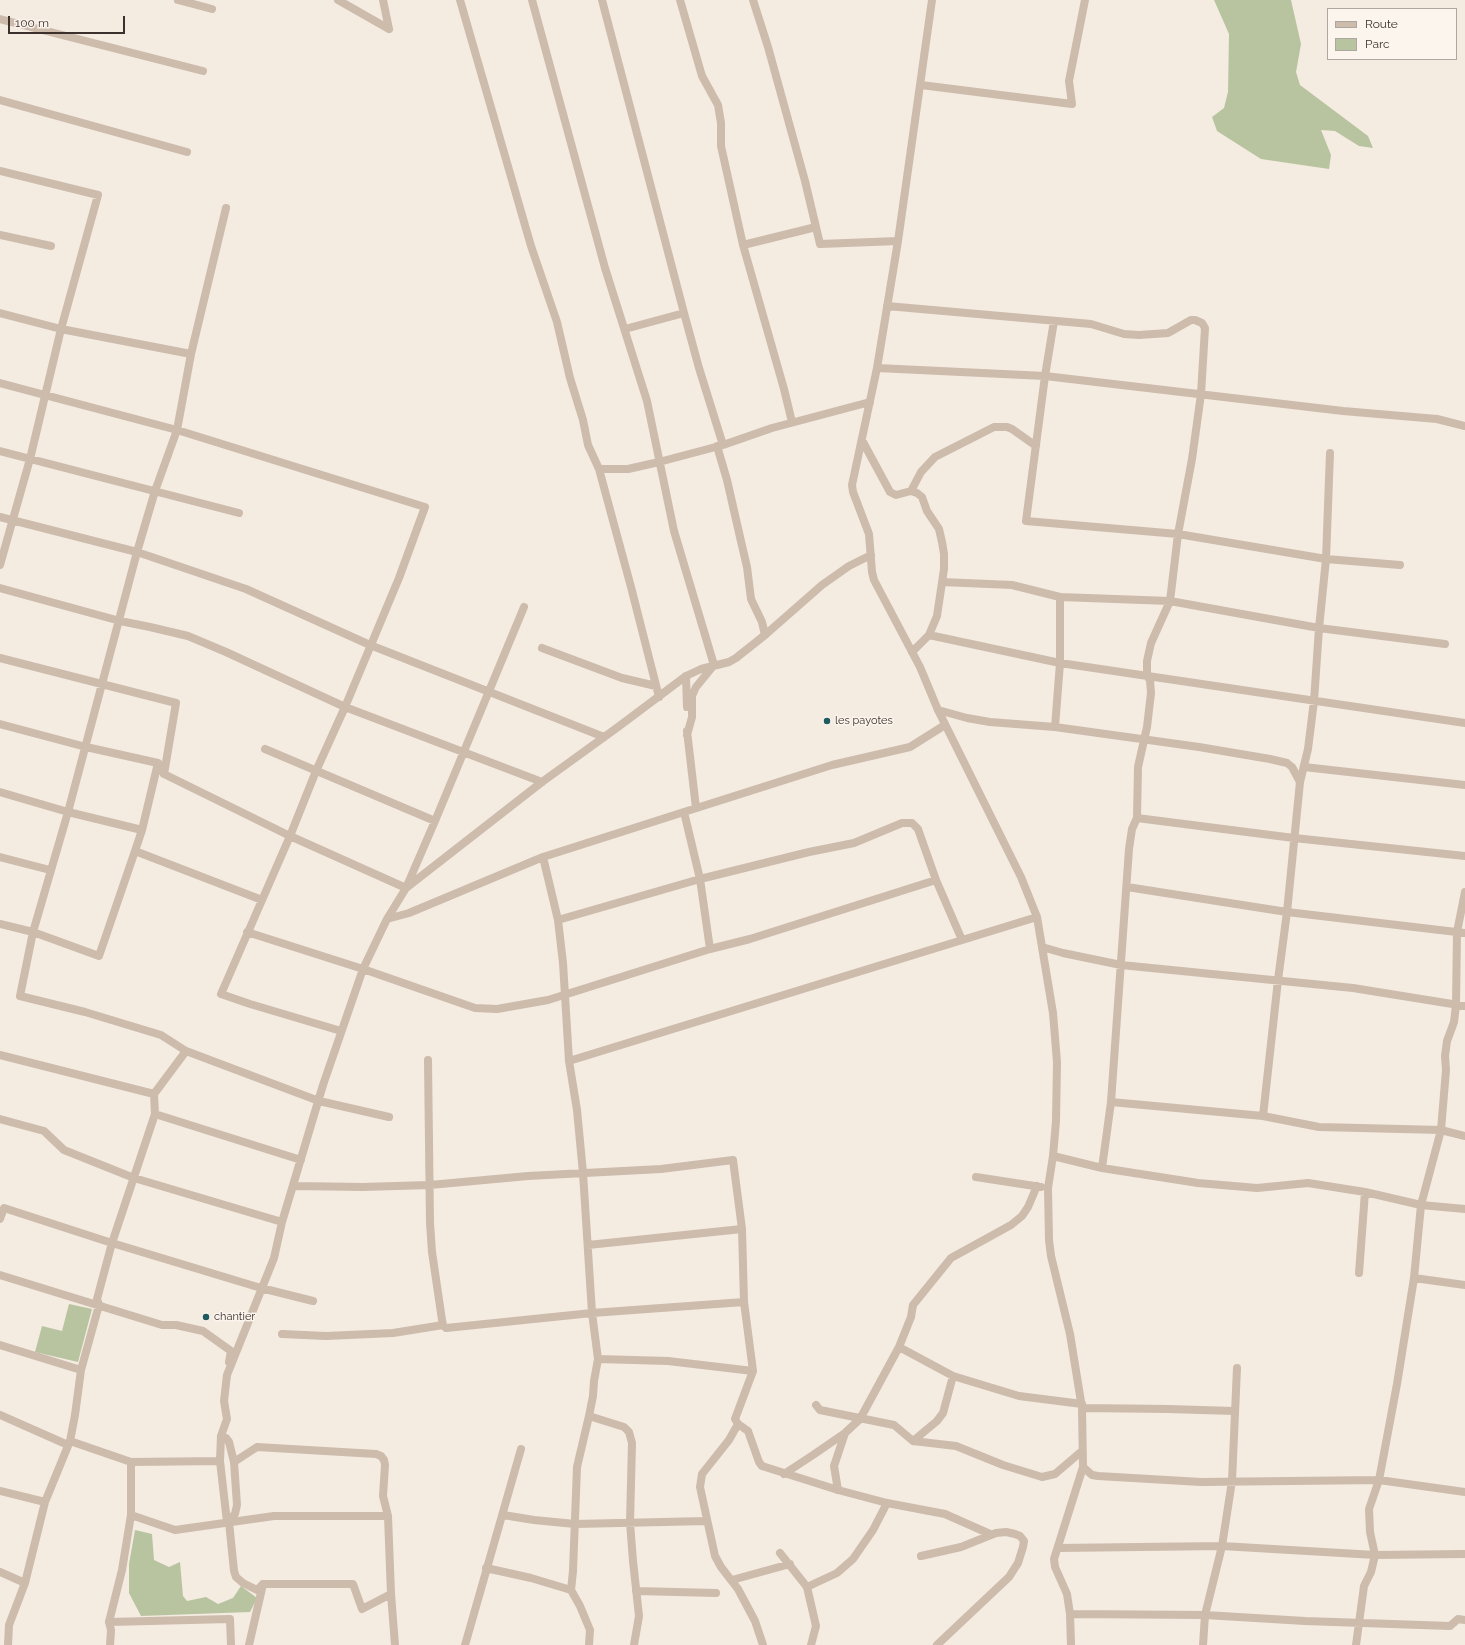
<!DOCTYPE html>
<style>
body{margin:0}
#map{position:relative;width:1465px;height:1645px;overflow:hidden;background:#f4ebe1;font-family:Raleway,sans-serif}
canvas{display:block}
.legend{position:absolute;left:1327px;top:8px;width:130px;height:52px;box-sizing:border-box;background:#fbf5ee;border:1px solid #aea6a0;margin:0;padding:5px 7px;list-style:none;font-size:12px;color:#3b302b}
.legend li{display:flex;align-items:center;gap:8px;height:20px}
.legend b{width:20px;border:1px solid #aea6a0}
.scale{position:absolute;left:8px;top:16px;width:117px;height:18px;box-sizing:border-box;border:2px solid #3b302b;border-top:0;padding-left:5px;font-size:12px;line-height:14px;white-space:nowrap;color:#3b302b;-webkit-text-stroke:3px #fbf5ee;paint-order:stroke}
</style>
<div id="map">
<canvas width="1465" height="1645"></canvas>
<ul class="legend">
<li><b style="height:5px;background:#cdbbac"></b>Route</li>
<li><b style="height:11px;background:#b8c4a0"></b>Parc</li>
</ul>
<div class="scale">100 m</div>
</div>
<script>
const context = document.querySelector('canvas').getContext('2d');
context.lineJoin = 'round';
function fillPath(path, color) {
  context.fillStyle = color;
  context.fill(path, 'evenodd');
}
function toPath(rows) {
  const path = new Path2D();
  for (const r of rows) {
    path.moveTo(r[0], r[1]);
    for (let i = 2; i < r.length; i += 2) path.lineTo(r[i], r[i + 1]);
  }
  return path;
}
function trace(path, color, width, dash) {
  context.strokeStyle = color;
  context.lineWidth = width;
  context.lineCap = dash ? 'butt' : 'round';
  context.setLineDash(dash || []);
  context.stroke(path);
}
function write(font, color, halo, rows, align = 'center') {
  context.font = font + ' Raleway,sans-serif';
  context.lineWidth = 3;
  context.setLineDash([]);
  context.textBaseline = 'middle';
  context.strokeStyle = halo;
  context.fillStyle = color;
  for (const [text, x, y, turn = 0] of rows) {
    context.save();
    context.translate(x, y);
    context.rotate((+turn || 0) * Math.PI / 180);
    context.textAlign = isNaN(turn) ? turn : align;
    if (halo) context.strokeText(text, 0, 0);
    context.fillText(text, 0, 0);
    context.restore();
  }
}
fillPath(toPath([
 [1214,0,1291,0,1301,44,1296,72,1300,85,1368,136,1373,148,1359,146,1335,131,1321,130,1331,155,1329,169,1261,159,1217,131,1212,117,1224,108,1228,92,1229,34],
 [69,1304,92,1309,78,1362,35,1352,42,1326,62,1331],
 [135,1530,152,1534,154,1560,169,1567,180,1562,183,1596,187,1601,206,1597,218,1604,233,1598,241,1586,257,1598,250,1612,141,1616,129,1593,129,1564]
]), '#b8c4a0');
trace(toPath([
 [178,0,212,9],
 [338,0,389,29],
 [383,0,389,29],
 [460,0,531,246,557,322,570,378,583,420,588,445,599,469,631,587,659,697],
 [532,0,605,268,647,401,674,531,714,665,696,687,692,696,692,717,687,735],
 [602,0,684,313,699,368,723,445],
 [680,0,702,76,718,105,721,123,721,146,743,245,784,389,792,422],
 [753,0,768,47,805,181,820,244,898,241],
 [932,0,898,241,877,368,852,485,853,492,869,534,872,572,874,580,920,667,938,710,1021,877,1037,917,1053,1013,1057,1062,1056,1121,1053,1156,1048,1188,1049,1240,1051,1256,1070,1334,1082,1408,1083,1467,1054,1559,1055,1567,1067,1594,1070,1614,1071,1645],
 [0,19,203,71],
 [921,85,1072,104,1069,81,1085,0],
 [0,100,187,152],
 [0,171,98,195,61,329,0,313],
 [226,208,191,354,177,430,155,491,137,552,68,812,33,932,20,996,85,1012,161,1035,186,1051,319,1101,389,1117],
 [0,235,51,246],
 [743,245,816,227],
 [887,306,1091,324,1124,334,1139,335,1168,333,1191,320,1195,320,1202,323,1205,328,1201,394,1192,459,1178,534,1170,601,1151,643,1147,661,1147,676,1150,680,1151,693,1147,727,1138,767,1137,818,1132,829,1129,849,1111,1102,1102,1168],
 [1054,321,1045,376,1026,521,1178,534,1326,559,1400,565],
 [625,329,684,313],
 [877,368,1045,376,1343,411,1437,419,1465,426],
 [0,383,177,430,425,507,399,578,345,707,316,771,290,836,221,994,250,1004,341,1031],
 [863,442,890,492,896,495,911,491,917,493,922,497,927,511,939,529,942,542,944,554,944,569,937,616,929,635,912,652],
 [717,446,727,480,740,537,747,567,751,599,762,622,765,635],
 [0,451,239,513],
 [599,469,628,469,659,462,723,445,772,428,870,402],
 [911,491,921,472,935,457,994,427,1007,427,1012,429,1036,446],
 [0,517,137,552,246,589,370,645,604,737],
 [0,565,30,459,61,329,191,354],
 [942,582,1012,585,1060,597,1170,601,1319,628,1445,644],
 [0,588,120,621,150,627,188,636,226,652,345,707,542,782],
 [929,635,1060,663,1465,723],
 [542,648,622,678,656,686],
 [0,658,176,703,164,774],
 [686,676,687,707],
 [938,710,967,718,990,722,1055,727,1199,747,1270,759,1287,763,1292,767,1300,782],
 [0,724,86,747,158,763,164,774,290,836,406,888,435,821,524,607],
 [945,725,910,747,832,765,684,812,700,879,809,852,854,843,902,823,912,823,918,829,936,880,962,940],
 [1055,727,1060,663,1060,597],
 [687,731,696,808],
 [265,749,435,821],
 [1304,767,1465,785],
 [0,792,68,812,142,830,135,851,262,900],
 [1137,818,1294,838,1465,856],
 [142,830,158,763],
 [0,857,50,870],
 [543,857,558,920,563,963,569,1061,577,1110,583,1173,592,1313,598,1359,594,1381,593,1396,589,1416,577,1467,573,1571,571,1590,580,1606,590,1630,589,1645],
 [1127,887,1287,912,1465,933],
 [387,919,406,888,542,782,618,727,686,676,701,669,729,662,736,658,765,635,822,585,849,566,871,555],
 [558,920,700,879,710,949,750,939,936,880],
 [0,924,33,932,99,956,135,851],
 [247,932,363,969,475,1008,497,1009,548,1000,710,949],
 [1042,947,1063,953,1121,965,1353,988,1465,1006],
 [186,1051,154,1094,155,1114,301,1160],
 [0,1055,154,1094],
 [428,1060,430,1223,432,1252,442,1320,443,1325,446,1328,592,1313,744,1302],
 [569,1061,1037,917],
 [1111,1102,1263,1116,1319,1127,1441,1130,1465,1136],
 [1263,1116,1278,980,1287,912,1300,782,1308,749,1314,701,1319,628,1326,559,1330,453],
 [0,1119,44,1131,64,1150,134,1178,282,1222],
 [1053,1156,1102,1168,1198,1183,1257,1188,1308,1183,1365,1192,1421,1205,1465,1209],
 [976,1177,1041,1187],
 [293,1186,362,1187,430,1185,528,1176,661,1169,733,1160,742,1229,744,1302,753,1371],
 [0,1219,4,1208,112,1243,261,1288,313,1301],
 [588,1245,742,1229],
 [1359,1273,1365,1192],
 [0,1275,162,1325,176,1325,203,1331,231,1351,229,1362],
 [1414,1278,1465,1285],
 [282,1334,326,1336,393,1333,443,1325],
 [0,1345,81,1370],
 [899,1347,911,1317,913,1305,951,1258,1011,1225,1022,1216,1028,1207,1037,1186],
 [598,1359,668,1361,753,1371,735,1419,738,1424,729,1440,702,1474,700,1487,715,1556,721,1567,738,1589,755,1621,763,1645],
 [816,1405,820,1410,894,1425,913,1441,956,1446,1003,1465,1042,1477,1055,1474,1082,1451],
 [1082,1408,1168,1409,1234,1411],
 [0,1415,68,1445],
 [589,1416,624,1427,629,1432,632,1443,630,1523,633,1561,639,1616,634,1645],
 [738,1424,748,1431,759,1462,762,1466,838,1490,887,1503,945,1514,990,1534],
 [221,1436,226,1438,229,1442,234,1462,237,1505,235,1514,227,1522],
 [70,1441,131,1462,131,1515,122,1570,109,1622,230,1619,231,1645],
 [913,1441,937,1421,943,1413,953,1376],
 [131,1462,220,1461],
 [234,1462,257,1447,376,1454,381,1456,384,1460,385,1465,383,1496,388,1516,391,1594,395,1645],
 [1083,1467,1092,1475,1098,1476,1201,1482,1379,1480,1465,1492],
 [784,1474,813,1455,845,1433,860,1419,899,1347,953,1376,1019,1396,1082,1404],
 [838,1490,834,1466,845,1433],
 [0,1491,45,1502],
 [131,1515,175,1530,274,1516,388,1516],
 [503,1515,534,1520,575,1524,707,1521],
 [1058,1548,1222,1546,1375,1555,1465,1554],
 [780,1553,807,1587,816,1626,811,1645],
 [921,1556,961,1547,996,1533,1006,1532,1015,1534,1020,1536,1024,1541,1023,1547,1018,1563,1009,1577,937,1645],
 [486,1568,531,1578,571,1590],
 [0,1572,25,1583],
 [732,1580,790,1564],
 [807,1587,837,1573,853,1559,873,1530,887,1503],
 [636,1591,716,1593],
 [391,1594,362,1609,353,1584,263,1584,257,1590,243,1583,236,1577,234,1571,229,1522,227,1522,220,1461,221,1436,227,1419,224,1401,227,1375,274,1258,282,1222,323,1085,363,969,387,919,409,913,543,857,684,812],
 [1070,1614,1205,1615,1305,1621,1450,1626,1458,1619,1465,1620],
 [109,1622,111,1630,110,1645],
 [8,1645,9,1625,25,1583,45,1502,70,1441,75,1415,81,1370,99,1305,97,1299,112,1243,155,1114],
 [249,1645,263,1584],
 [465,1645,521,1449],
 [1203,1645,1205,1615,1222,1546,1232,1481,1237,1368],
 [1356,1645,1364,1586,1371,1572,1375,1555,1370,1532,1369,1509,1379,1480,1397,1384,1414,1278,1421,1205,1441,1130,1446,1070,1445,1056,1447,1041,1454,1022,1456,1005,1457,932,1465,892]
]), '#cdbbac', 8);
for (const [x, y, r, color] of [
 [827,721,4,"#1f5a5e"],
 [206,1317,4,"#1f5a5e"]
]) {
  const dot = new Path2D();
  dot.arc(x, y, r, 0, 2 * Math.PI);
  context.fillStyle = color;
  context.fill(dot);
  trace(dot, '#fbf5ee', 1.5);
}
write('11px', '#3b302b', '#fbf5ee', [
 ["les payotes",835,721],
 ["chantier",214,1317]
], 'left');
</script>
